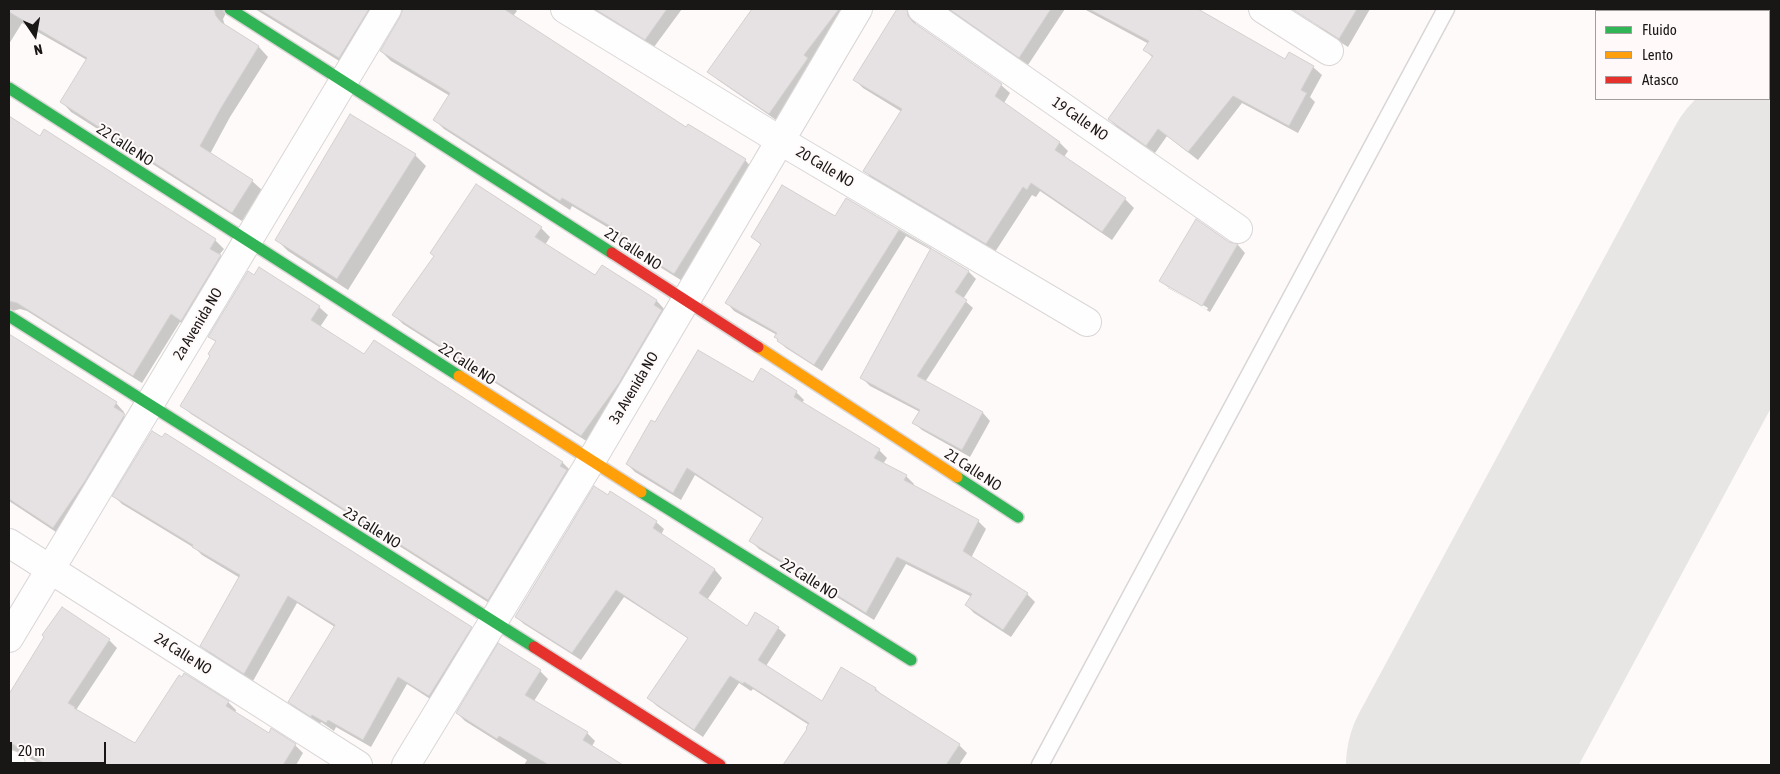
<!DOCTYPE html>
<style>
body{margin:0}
#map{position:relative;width:1780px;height:774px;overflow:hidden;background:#fefafa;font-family:"Asap Condensed",sans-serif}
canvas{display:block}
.frame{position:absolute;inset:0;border:10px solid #191616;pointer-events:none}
.legend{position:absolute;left:1595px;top:10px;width:175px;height:90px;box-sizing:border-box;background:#fff9f9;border:1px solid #a39e9e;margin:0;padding:6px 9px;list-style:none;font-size:15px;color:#191616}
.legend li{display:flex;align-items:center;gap:10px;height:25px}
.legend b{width:25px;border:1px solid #a39e9e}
.north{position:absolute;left:10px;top:10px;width:50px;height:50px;-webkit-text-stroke:4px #fff9f9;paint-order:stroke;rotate:168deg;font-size:14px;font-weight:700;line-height:20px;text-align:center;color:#191616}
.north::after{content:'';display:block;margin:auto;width:18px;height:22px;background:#191616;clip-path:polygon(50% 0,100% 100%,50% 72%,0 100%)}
.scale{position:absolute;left:10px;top:742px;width:96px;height:22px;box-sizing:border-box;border:2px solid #191616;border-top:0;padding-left:6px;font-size:15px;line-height:18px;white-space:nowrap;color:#191616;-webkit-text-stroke:4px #fff9f9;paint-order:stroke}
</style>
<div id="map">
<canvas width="1780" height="774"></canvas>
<div class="frame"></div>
<ul class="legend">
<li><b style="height:6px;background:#30b455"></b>Fluido</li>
<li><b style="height:6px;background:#ff9f0a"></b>Lento</li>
<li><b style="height:6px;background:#e5322d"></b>Atasco</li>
</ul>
<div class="north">N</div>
<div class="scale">20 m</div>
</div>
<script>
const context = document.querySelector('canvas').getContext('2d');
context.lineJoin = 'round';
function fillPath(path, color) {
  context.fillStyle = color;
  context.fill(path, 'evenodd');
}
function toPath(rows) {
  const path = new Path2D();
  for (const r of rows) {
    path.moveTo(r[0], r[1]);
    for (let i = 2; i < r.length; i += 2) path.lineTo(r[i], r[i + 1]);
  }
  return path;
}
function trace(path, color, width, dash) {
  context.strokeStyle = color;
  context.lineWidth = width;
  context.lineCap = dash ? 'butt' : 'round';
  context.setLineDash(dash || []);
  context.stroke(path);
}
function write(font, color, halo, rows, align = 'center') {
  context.font = font + ' "Asap Condensed",sans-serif';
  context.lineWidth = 4;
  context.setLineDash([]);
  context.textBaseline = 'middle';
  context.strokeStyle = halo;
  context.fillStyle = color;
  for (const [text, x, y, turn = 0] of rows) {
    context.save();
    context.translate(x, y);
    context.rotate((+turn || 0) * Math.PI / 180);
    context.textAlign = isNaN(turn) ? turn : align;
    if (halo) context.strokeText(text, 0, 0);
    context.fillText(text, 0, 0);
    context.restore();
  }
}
fillPath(toPath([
 [9,9,228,9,223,19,225,26,259,47,268,57,230,117,210,154,252,181,262,190,242,221,71,112,62,102,87,60,22,23,9,44],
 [255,9,385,9,349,67],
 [404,9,515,9,517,11,513,16,687,129,745,160,754,170,684,282,629,248,620,238,622,236,572,206,570,210,444,129,435,120,450,96,391,61,381,51,402,18],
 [591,9,682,9,654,47],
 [753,9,854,9,779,122,718,80,709,71],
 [899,9,918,9,915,17,916,25,1001,85,1010,93,1004,103,1060,143,1068,151,1064,157,1125,199,1134,208,1112,240,1040,191,1036,197,1032,195,995,252,873,180,865,171,902,112,863,88,855,80],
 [947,9,1065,9,1028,65],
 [1084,9,1195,9,1285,61,1313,67,1322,75,1310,97,1315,102,1298,133,1242,103,1198,160,1167,136,1155,153,1118,128,1109,119,1153,58,1145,50,1149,44],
 [1324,9,1370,9,1348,47,1324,32,1316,23],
 [350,116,415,155,426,166,348,290,288,251,277,240],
 [9,118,40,138,215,240,224,249,219,255,229,265,190,328,180,322,142,383,27,311,20,309,9,312],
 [847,199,969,272,976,279,963,299,973,308,925,382,983,413,990,421,970,457,922,430,914,423,920,412,870,386,862,378,931,250,906,236,822,371,786,348,778,340,776,337,777,335,734,311,727,303,761,245,753,237,835,218],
 [541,228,550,237,545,245,596,277,602,267,657,301,665,310,591,444,403,324,394,315],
 [1229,243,1238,245,1245,253,1210,312,1169,288,1161,281],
 [1168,285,1208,308,1207,310,1168,288],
 [319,307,328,315,320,327,364,356,374,342,563,463,571,471,497,608,191,414,182,406,211,356,217,343,210,337],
 [9,336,116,403,124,412,123,415,133,424,62,536,9,501,9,459,23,438,9,429],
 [753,384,796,392,804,400,802,403,879,450,887,458,883,464,906,476,914,484,913,486,978,521,986,529,971,558,1027,594,1035,602,1011,637,974,613,966,605,972,597,906,564,874,620,759,549,751,541,763,519,695,475,681,500,635,472,627,464,655,424],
 [114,496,471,628,479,636,438,704,407,684,371,747,336,727,334,731,321,722,320,724,297,710,289,702,335,627,297,603,253,681,210,654,201,646,240,578,202,555,196,549,122,504],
 [656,522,664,529,661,535,715,570,722,578,707,600,747,627,778,628,786,635,766,666,822,702,841,669,876,689,884,697,959,745,967,753,959,765,785,765,808,730,809,725,753,689,751,691,739,683,703,737,657,706,649,698,689,639,624,597,581,660,524,624,516,617],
 [45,637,109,640,117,648,76,710,136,744,228,702,236,710,235,713,269,735,295,745,303,753,296,765,42,765,16,751,9,760,9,696],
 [499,645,540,671,548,679,534,701,587,733,595,741,592,746,621,765,524,765,527,760,465,721,457,713]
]), '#0003');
trace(toPath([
 [1455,765,1771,178]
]), '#e8e5e5', 218);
const building = toPath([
 [9,9,214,9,216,16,221,22,259,46,221,108,200,146,253,180,232,213,60,102,87,58,9,12,9,9],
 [259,9,369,9,339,58,259,9],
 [403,9,504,9,686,127,688,124,746,159,674,274,618,238,622,233,562,198,560,201,433,120,450,93,380,51,400,17,403,9],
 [595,9,667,9,645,40,595,9],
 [752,9,839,9,804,55,808,58,769,114,707,72,752,9],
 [897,9,907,9,908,16,913,22,1002,84,995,96,1060,142,1055,150,1126,198,1102,232,1031,183,1027,190,1023,187,986,244,863,171,902,109,853,80,897,9],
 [949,9,1051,9,1019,58,949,9],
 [1089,9,1198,9,1285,59,1289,52,1314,66,1301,90,1307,93,1289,126,1233,96,1188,152,1158,129,1146,146,1108,119,1153,56,1143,50,1149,41,1089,9],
 [1292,9,1357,9,1339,39,1292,9],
 [350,114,416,154,337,279,275,240,350,114],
 [9,116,40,136,44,129,216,239,210,249,221,255,181,321,171,314,133,376,17,303,9,301,9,116],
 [476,184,542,227,535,237,595,275,602,265,657,300,654,305,662,310,619,383,581,436,392,315,434,256,430,253,476,184],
 [782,185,835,216,846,198,969,271,955,292,967,300,917,376,983,412,962,450,912,423,920,410,860,378,931,248,899,230,814,365,777,341,778,339,774,337,777,333,725,303,761,244,751,237,782,185],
 [1196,219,1229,242,1238,244,1202,306,1159,281,1196,219],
 [259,267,320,306,311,320,364,354,374,340,563,462,560,466,567,470,488,600,180,406,210,356,208,354,216,341,208,337,248,271,254,275,259,267],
 [9,334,117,402,114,407,125,414,85,481,53,528,9,499,9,334],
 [698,350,753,382,761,368,797,391,794,397,880,449,874,458,907,475,904,480,979,520,963,551,1028,593,1003,630,965,605,972,594,897,557,866,613,749,541,763,518,687,468,673,493,626,464,651,420,655,422,698,350],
 [152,431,162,437,165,433,472,627,429,696,398,677,363,740,328,720,326,723,312,715,311,717,288,702,335,625,288,596,244,674,200,646,240,575,192,547,193,545,112,496,152,431],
 [594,486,608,495,610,491,657,521,653,528,715,569,699,593,747,626,755,612,779,627,758,660,822,701,841,667,876,688,875,690,960,744,946,765,783,765,807,729,806,728,809,723,744,682,743,684,730,676,694,730,647,698,688,638,616,590,572,653,515,617,594,486],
 [62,607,110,639,68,703,75,707,74,708,135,743,179,675,182,677,184,673,229,701,226,706,269,733,271,728,296,744,283,765,47,765,9,742,9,694,44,637,42,635,62,607],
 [498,643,541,670,525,695,588,732,583,740,623,765,549,765,499,736,497,739,456,713,498,643]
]);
fillPath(building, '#e6e2e3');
trace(building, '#d3d0d0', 1);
const lane = toPath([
 [1040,765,1446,9]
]);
const street = toPath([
 [565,9,781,141,1087,322],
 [922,9,1238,229],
 [1263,9,1329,51],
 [9,543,358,765],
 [9,638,387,9],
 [9,764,11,765],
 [406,765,591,461,858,9]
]);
const fast = toPath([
 [230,9,612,253],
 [9,88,459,376],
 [9,316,534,647],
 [957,477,1018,517],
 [641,492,911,660]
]);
const slow = toPath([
 [758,347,957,477],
 [459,376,641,492]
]);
const jam = toPath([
 [612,253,758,347],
 [534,647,720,765]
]);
trace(lane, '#dad6d6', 19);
trace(street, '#dad6d6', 30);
trace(fast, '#dad6d6', 14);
trace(slow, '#dad6d6', 14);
trace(jam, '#dad6d6', 14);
trace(lane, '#fffefe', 16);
trace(street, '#fffefe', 28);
trace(fast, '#30b455', 11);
trace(slow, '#ff9f0a', 11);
trace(jam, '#e5322d', 11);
write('15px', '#191616', '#fff9f9', [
 ["19 Calle NO",1080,119,35],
 ["22 Calle NO",125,145,33],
 ["20 Calle NO",825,167,31],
 ["21 Calle NO",633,249,33],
 ["2a Avenida NO",198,324,-59],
 ["22 Calle NO",467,364,33],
 ["3a Avenida NO",634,388,-59],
 ["21 Calle NO",973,470,33],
 ["23 Calle NO",372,528,32],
 ["22 Calle NO",809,579,32],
 ["24 Calle NO",183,654,32]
]);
</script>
